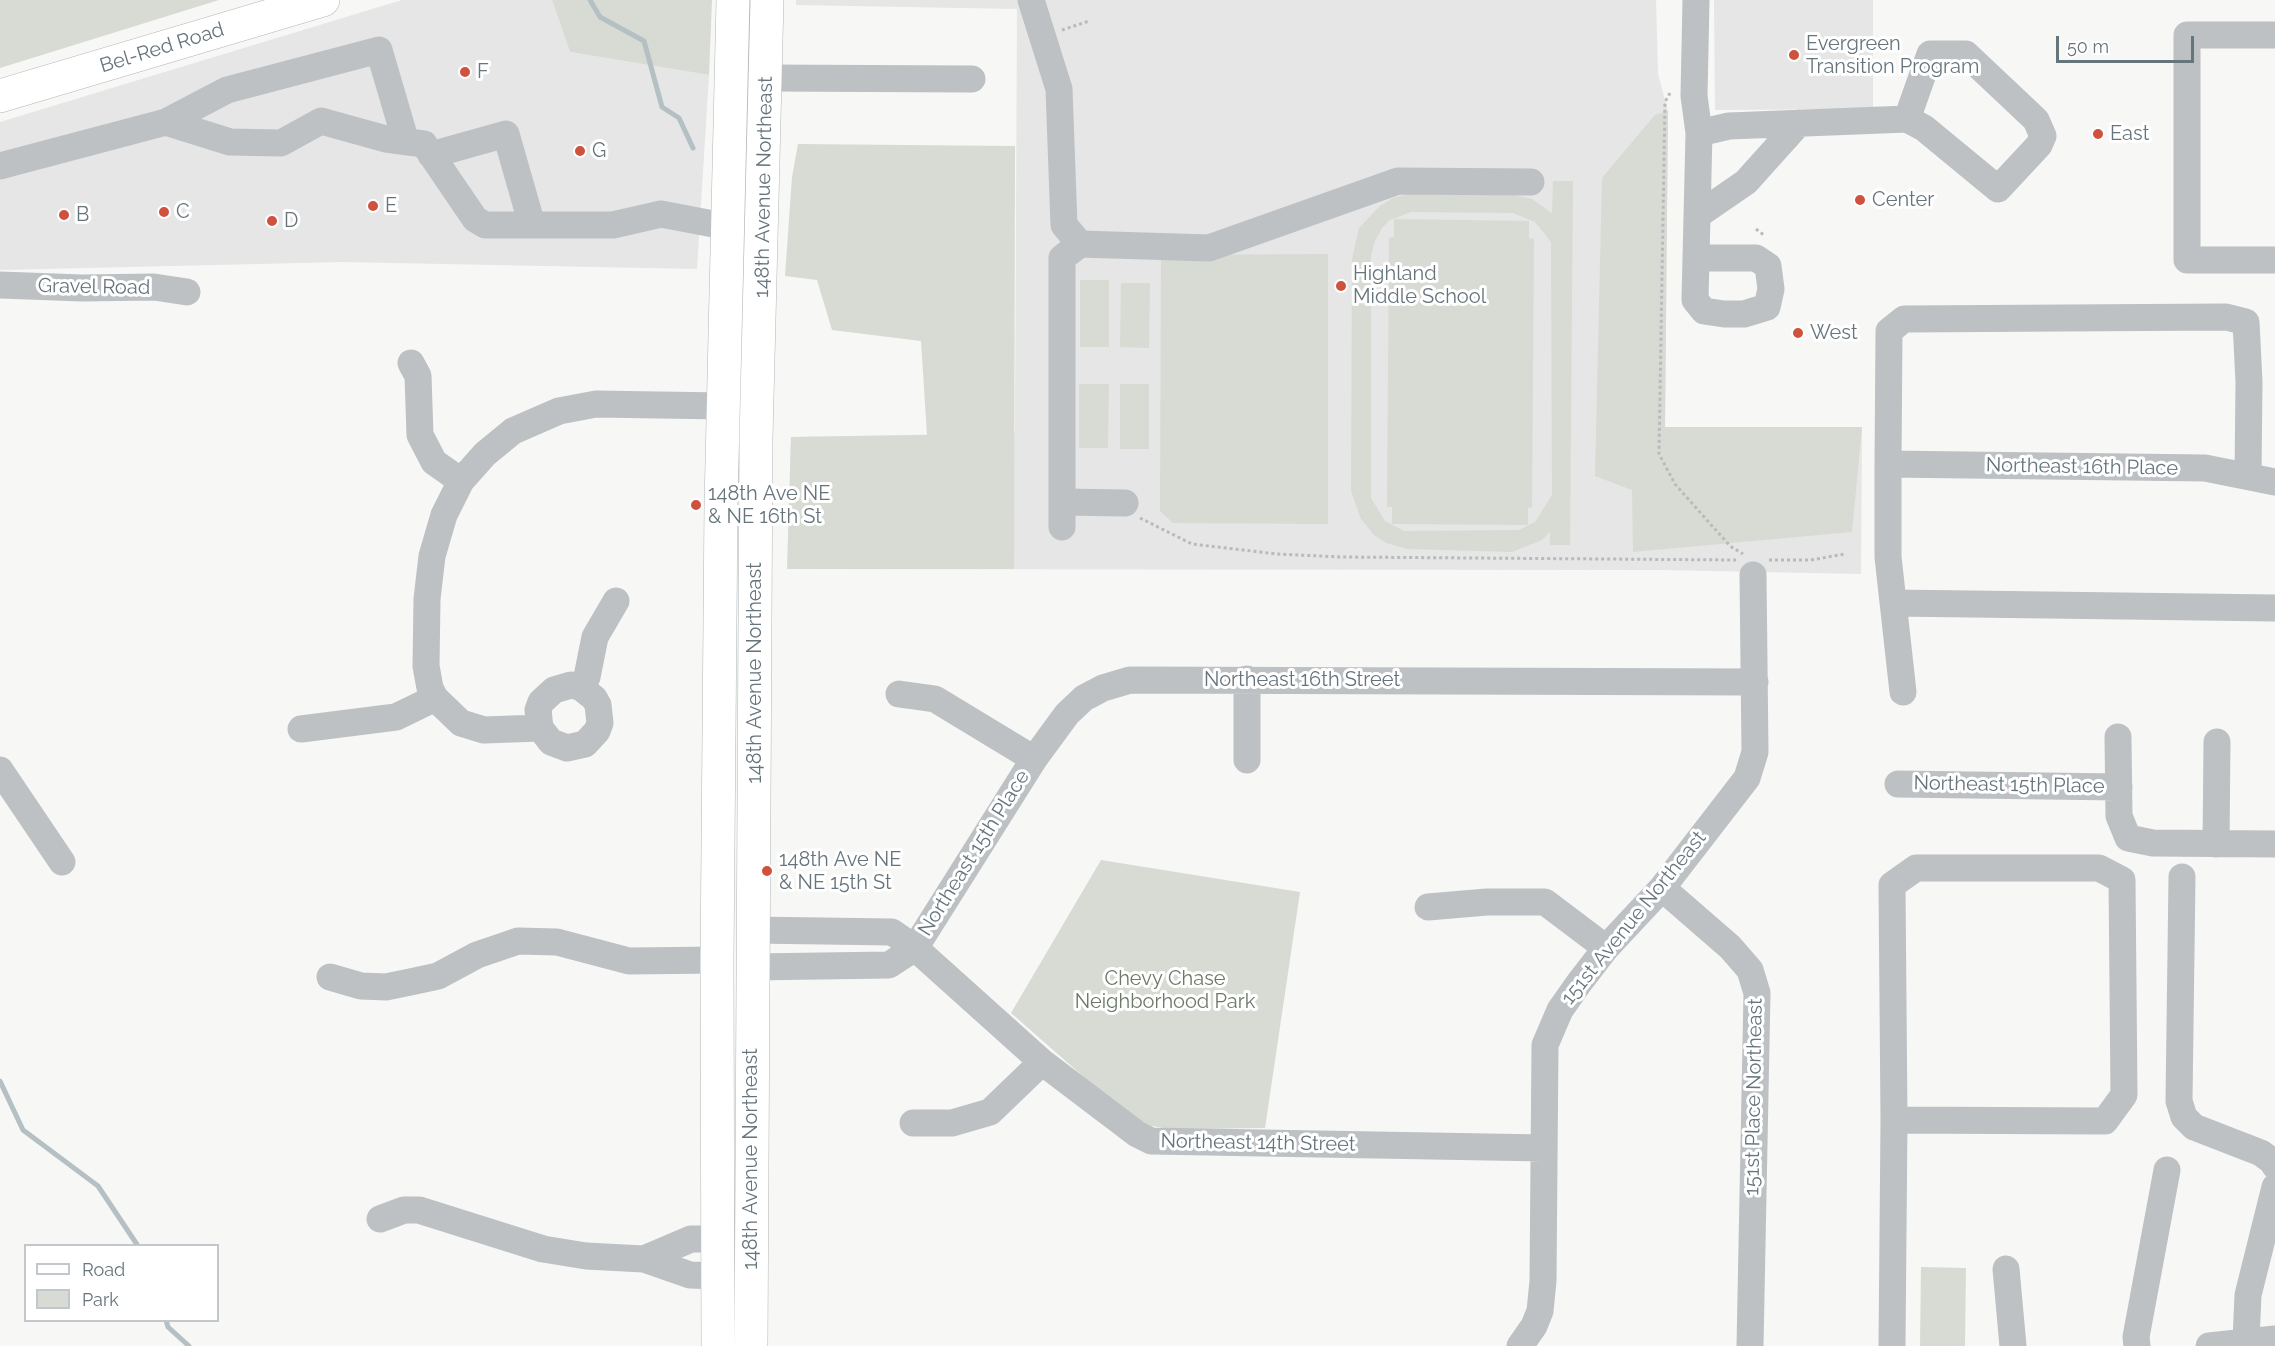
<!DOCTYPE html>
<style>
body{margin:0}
#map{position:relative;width:2275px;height:1346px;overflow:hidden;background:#f7f7f5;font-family:Raleway,sans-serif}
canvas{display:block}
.legend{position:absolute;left:24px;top:1244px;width:195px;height:78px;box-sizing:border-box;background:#fff;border:2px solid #c2c7cb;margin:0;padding:8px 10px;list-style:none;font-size:18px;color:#66747c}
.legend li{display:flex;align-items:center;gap:12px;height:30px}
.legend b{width:30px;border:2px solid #c2c7cb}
.scale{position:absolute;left:2056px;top:36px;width:138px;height:27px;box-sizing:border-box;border:3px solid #66747c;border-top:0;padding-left:8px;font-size:18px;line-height:21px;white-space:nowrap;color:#66747c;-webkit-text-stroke:4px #fff;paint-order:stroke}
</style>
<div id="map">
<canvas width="2275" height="1346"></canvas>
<ul class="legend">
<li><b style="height:8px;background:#fff"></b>Road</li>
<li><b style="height:16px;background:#d7dbd4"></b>Park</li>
</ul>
<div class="scale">50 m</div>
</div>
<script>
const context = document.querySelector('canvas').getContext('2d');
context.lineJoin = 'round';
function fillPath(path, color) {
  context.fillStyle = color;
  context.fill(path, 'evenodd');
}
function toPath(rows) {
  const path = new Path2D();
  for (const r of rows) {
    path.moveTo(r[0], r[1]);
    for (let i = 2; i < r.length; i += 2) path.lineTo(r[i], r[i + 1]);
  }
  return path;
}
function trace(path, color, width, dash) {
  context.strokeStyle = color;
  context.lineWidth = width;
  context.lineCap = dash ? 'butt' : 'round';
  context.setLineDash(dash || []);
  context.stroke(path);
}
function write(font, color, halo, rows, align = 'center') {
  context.font = font + ' Raleway,sans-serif';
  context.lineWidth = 6;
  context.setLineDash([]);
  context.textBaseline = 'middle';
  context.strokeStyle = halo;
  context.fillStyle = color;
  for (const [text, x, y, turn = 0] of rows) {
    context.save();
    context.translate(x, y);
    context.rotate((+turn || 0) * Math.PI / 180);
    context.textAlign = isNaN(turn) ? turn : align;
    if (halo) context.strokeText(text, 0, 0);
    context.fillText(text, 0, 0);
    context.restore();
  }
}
fillPath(toPath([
 [402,0,552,0,570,52,709,75,697,269,343,262,0,270,0,122],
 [796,0,1656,0,1658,74,1668,111,1665,427,1862,427,1861,574,1661,570,788,569,791,437,1015,433,1017,9,796,5],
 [1714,0,1873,0,1873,109,1715,110]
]), '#e5e6e5');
fillPath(toPath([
 [0,0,219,0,0,68],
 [552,0,712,0,709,75,570,52],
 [1668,111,1665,427,1862,427,1852,532,1633,552,1632,490,1595,476,1602,178,1655,115],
 [798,144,1015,146,1014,569,787,569,791,437,927,435,921,341,832,330,817,280,785,276,792,177],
 [1553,181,1573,181,1570,545,1550,545,1550,532,1542,540,1512,552,1408,549,1386,543,1374,535,1361,519,1351,491,1352,259,1359,228,1380,206,1393,198,1409,194,1510,194,1532,199,1552,213],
 [1411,212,1513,213,1535,222,1551,242,1552,495,1535,522,1519,530,1404,531,1385,521,1371,498,1371,256,1375,241,1382,228,1390,220],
 [1394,219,1529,221,1529,238,1534,239,1532,507,1528,508,1528,525,1392,524,1392,507,1387,507,1389,238,1394,237],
 [1328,254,1328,524,1173,523,1160,511,1161,255],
 [1080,280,1109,280,1109,347,1080,347],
 [1121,283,1150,283,1149,348,1120,347],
 [1079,384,1109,384,1108,448,1079,448],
 [1120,384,1149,384,1149,449,1120,449],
 [1101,860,1300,892,1265,1128,1170,1129,1146,1125,1126,1114,1011,1013],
 [1921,1267,1966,1268,1965,1346,1920,1346]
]), '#d7dbd4');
trace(toPath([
 [590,0,600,17,644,41,662,107,679,118,693,148],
 [0,1081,23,1130,98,1186,138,1246],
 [166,1320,168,1327,189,1346]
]), '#b4c0c3', 5);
const major = toPath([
 [0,96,323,0],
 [718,1346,717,960,721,505,733,0],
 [751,1346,756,439,767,0]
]);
trace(major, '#b1b6b8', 34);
trace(toPath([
 [1062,30,1089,21],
 [1670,93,1665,102,1659,454,1675,484,1730,546,1743,554],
 [1756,229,1765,236],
 [1140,518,1192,544,1277,554,1341,557,1736,560],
 [1769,560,1811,560,1845,554]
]), '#b7bbbc', 3, [3, 3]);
trace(toPath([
 [1031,0,1059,89,1064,225,1080,244],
 [1696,0,1694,96,1699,133,1696,258,1695,300,1704,311,1724,314,1744,314,1767,307,1771,289,1768,266,1756,258,1696,258],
 [2275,35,2187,35,2187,260,2275,260],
 [767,78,972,79],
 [166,122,227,90,379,50,406,142],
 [1699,133,1729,126,1907,119,1924,128,1998,189,2039,145,2043,136,2036,120,1966,54,1930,54,1907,119],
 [431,155,506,134,532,225],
 [0,166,166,122,230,142,281,143,321,121,386,139,424,144,475,219,485,225,613,225,661,214,729,227],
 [1698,215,1746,182,1799,123],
 [0,285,82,288,154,287,187,292],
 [411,363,418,376,420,435,434,462,461,481],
 [1888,464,2205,468,2275,482],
 [1125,503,1062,502,1062,258,1080,244,1209,248,1398,181,1531,182],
 [1062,527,1062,502],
 [1894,603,2275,608],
 [581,688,587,677,595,637,616,601],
 [1903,692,1888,557,1888,464,1889,331,1904,319,2226,317,2246,322,2249,382,2248,476],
 [899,694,935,699,1034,759,1067,714,1084,698,1103,688,1130,680,1755,682],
 [540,728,538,710,541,702,554,690,571,685,580,687,594,698,598,705,600,723,597,731,585,744,567,748,551,742,540,728,484,730,461,723,435,698,430,688,426,666,427,599,432,556,444,515,461,481,485,454,513,431,559,411,596,404,723,406],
 [301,729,396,717,435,698],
 [2118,737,2119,816,2128,838,2153,843,2275,844],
 [1247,760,1247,679],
 [0,770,62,862],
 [1898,784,2119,787],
 [2216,844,2217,742],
 [2182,877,2179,1101,2184,1117,2194,1127,2261,1153,2272,1161,2275,1166],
 [1662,888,1730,947,1750,970,1757,993,1750,1346],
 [1428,907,1487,902,1545,902,1606,948],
 [752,930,892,932,915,948,1042,1062],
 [752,967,889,965,915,948,1034,759],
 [330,977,361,986,386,987,415,981,438,976,477,955,518,941,557,942,629,961,717,960],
 [913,1123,952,1123,990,1112,1042,1062,1137,1134,1151,1141,1544,1148],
 [380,1219,404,1210,419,1210,543,1249,586,1256,644,1259,690,1275,717,1276],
 [644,1259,691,1239,718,1239],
 [2006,1269,2013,1346],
 [2246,1340,2248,1295,2275,1187],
 [1520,1346,1534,1326,1540,1311,1543,1281,1545,1045,1560,1010,1579,983,1606,948,1662,888,1747,778,1755,752,1753,575],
 [1892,1346,1894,1120,1892,885,1916,868,2099,868,2122,880,2124,1095,2105,1121,1894,1120],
 [2137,1346,2136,1337,2167,1170],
 [2209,1346,2275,1339]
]), '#bdc1c4', 27);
trace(major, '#fff', 33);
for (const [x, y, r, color] of [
 [1794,55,6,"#ce523d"],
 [465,72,6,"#ce523d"],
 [2098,134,6,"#ce523d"],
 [580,151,6,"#ce523d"],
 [1860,200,6,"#ce523d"],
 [373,206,6,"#ce523d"],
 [164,212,6,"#ce523d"],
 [64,215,6,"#ce523d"],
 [272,221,6,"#ce523d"],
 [1341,286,6,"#ce523d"],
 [1798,333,6,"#ce523d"],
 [696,505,6,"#ce523d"],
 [767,871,6,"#ce523d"]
]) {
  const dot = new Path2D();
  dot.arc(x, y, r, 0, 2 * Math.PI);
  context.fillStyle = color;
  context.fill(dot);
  trace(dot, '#fff', 2);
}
write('20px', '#66747c', '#fff', [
 ["Evergreen",1806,44],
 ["Transition Program",1806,67],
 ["F",477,72],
 ["East",2110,134],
 ["G",592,151],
 ["Center",1872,200],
 ["E",385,206],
 ["C",176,212],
 ["B",76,215],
 ["D",284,221],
 ["Highland",1353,274],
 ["Middle School",1353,297],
 ["West",1810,333],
 ["148th Ave NE",708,494],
 ["& NE 16th St",708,517],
 ["148th Ave NE",779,860],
 ["& NE 15th St",779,883]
], 'left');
write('20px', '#66747c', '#fff', [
 ["Bel-Red Road",162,48,-17],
 ["148th Avenue Northeast",764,187,-89],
 ["Gravel Road",94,287,1],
 ["Northeast 16th Place",2082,467,1],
 ["148th Avenue Northeast",755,673,-90],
 ["Northeast 16th Street",1302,680],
 ["Northeast 15th Place",2009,785,1],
 ["Northeast 15th Place",974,853,-58],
 ["151st Avenue Northeast",1634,918,-51],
 ["151st Place Northeast",1754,1097,-89],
 ["Northeast 14th Street",1258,1143,1],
 ["148th Avenue Northeast",751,1159,-90]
]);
write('20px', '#6d7a68', '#fff', [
 ["Chevy Chase",1165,979],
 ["Neighborhood Park",1165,1002]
]);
</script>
